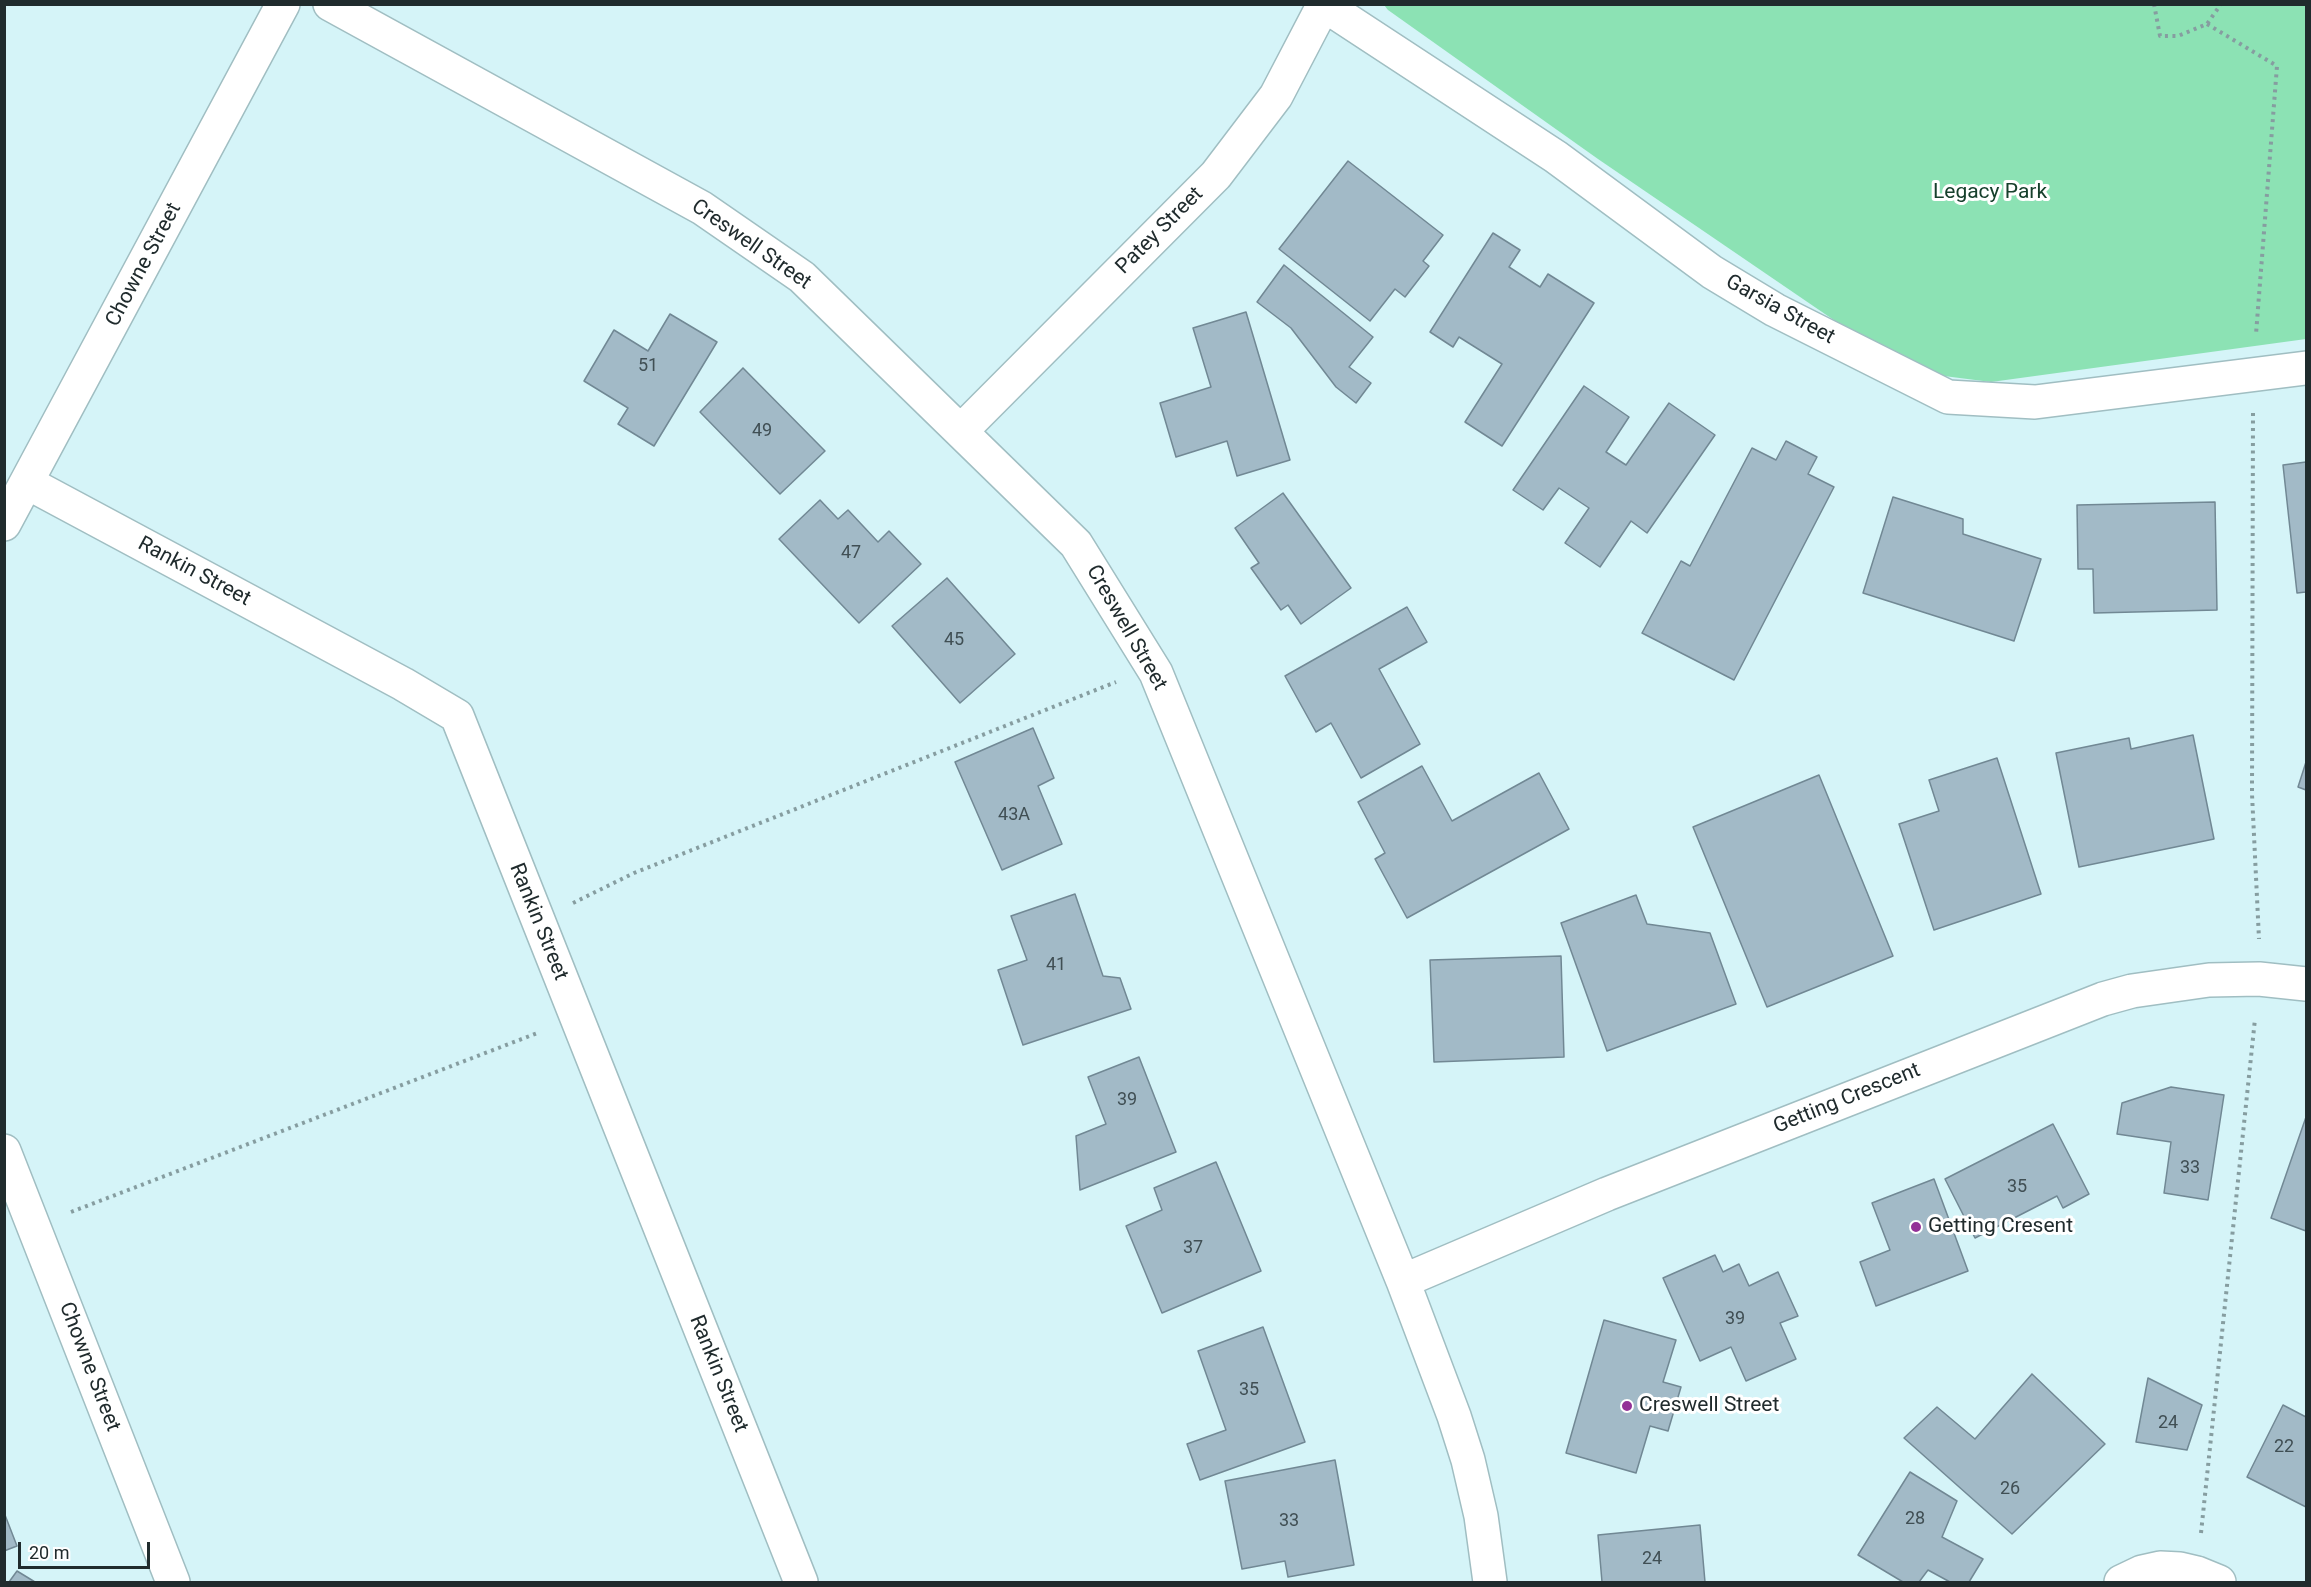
<!DOCTYPE html>
<style>
body{margin:0}
#map{position:relative;width:2311px;height:1587px;overflow:hidden;background:#d5f4f8;font-family:Roboto,sans-serif}
canvas{display:block}
.frame{position:absolute;inset:0;border:6px solid #202b2d;pointer-events:none}
.scale{position:absolute;left:18px;top:1542px;width:132px;height:27px;box-sizing:border-box;border:3px solid #202b2d;border-top:0;padding-left:8px;font-size:18px;line-height:21px;white-space:nowrap;color:#202b2d;-webkit-text-stroke:4px #fff;paint-order:stroke}
</style>
<div id="map">
<canvas width="2311" height="1587"></canvas>
<div class="frame"></div>
<div class="scale">20 m</div>
</div>
<script>
const context = document.querySelector('canvas').getContext('2d');
context.lineJoin = 'round';
function fillPath(path, color) {
  context.fillStyle = color;
  context.fill(path, 'evenodd');
}
function toPath(rows) {
  const path = new Path2D();
  for (const r of rows) {
    path.moveTo(r[0], r[1]);
    for (let i = 2; i < r.length; i += 2) path.lineTo(r[i], r[i + 1]);
  }
  return path;
}
function trace(path, color, width, dash) {
  context.strokeStyle = color;
  context.lineWidth = width;
  context.lineCap = dash ? 'butt' : 'round';
  context.setLineDash(dash || []);
  context.stroke(path);
}
function write(font, color, halo, rows, align = 'center') {
  context.font = font + ' Roboto,sans-serif';
  context.lineWidth = 6;
  context.setLineDash([]);
  context.textBaseline = 'middle';
  context.strokeStyle = halo;
  context.fillStyle = color;
  for (const [text, x, y, turn = 0] of rows) {
    context.save();
    context.translate(x, y);
    context.rotate((+turn || 0) * Math.PI / 180);
    context.textAlign = isNaN(turn) ? turn : align;
    if (halo) context.strokeText(text, 0, 0);
    context.fillText(text, 0, 0);
    context.restore();
  }
}
fillPath(toPath([
 [1384,5,2306,5,2306,339,1991,382,1944,376,1909,363,1844,327,1598,159,1388,10]
]), '#8ce2b4');
const building = toPath([
 [1348,161,1443,235,1423,261,1429,266,1405,297,1395,289,1370,321,1279,249,1348,161],
 [1493,233,1520,250,1509,267,1540,287,1548,274,1594,303,1502,446,1465,422,1502,364,1459,337,1453,347,1430,332,1493,233],
 [1284,265,1373,337,1349,367,1371,383,1356,403,1336,387,1291,328,1257,302,1284,265],
 [1246,312,1290,460,1237,476,1227,441,1176,457,1160,403,1211,387,1193,328,1246,312],
 [670,314,717,342,654,446,618,424,628,408,584,381,614,330,648,351,670,314],
 [743,368,825,451,780,494,700,412,743,368],
 [1584,386,1629,417,1606,452,1626,465,1669,403,1715,435,1647,533,1631,521,1600,567,1565,543,1589,508,1559,488,1543,510,1513,490,1584,386],
 [1786,441,1817,457,1808,474,1834,487,1734,680,1642,633,1681,561,1690,566,1752,448,1776,460,1786,441],
 [2306,462,2306,592,2297,593,2283,465,2306,462],
 [1283,493,1351,588,1301,624,1288,605,1281,610,1251,568,1259,563,1235,528,1283,493],
 [1893,497,1963,519,1963,534,2041,559,2014,641,1863,593,1893,497],
 [820,500,838,519,848,510,878,542,889,531,921,564,859,623,779,539,820,500],
 [2215,502,2217,610,2094,613,2093,569,2078,569,2077,505,2215,502],
 [947,578,1015,654,960,703,892,626,947,578],
 [1407,607,1427,642,1379,669,1420,744,1361,778,1331,723,1316,732,1285,676,1407,607],
 [1033,728,1054,778,1038,786,1062,844,1002,870,955,762,1033,728],
 [2193,735,2214,839,2079,867,2056,753,2129,738,2131,749,2193,735],
 [1997,758,2041,894,1934,930,1899,824,1939,811,1929,780,1997,758],
 [2306,762,2306,790,2298,787,2306,762],
 [1422,766,1452,821,1539,773,1569,829,1407,918,1375,859,1385,853,1358,802,1422,766],
 [1819,775,1893,956,1767,1007,1693,827,1819,775],
 [1075,894,1103,976,1120,978,1131,1009,1023,1045,998,970,1027,960,1011,916,1075,894],
 [1636,895,1647,924,1710,933,1736,1004,1607,1051,1561,923,1636,895],
 [1561,956,1564,1057,1434,1062,1430,960,1561,956],
 [1139,1057,1176,1152,1080,1190,1076,1136,1106,1124,1088,1077,1139,1057],
 [2171,1087,2224,1095,2208,1200,2164,1193,2171,1142,2117,1134,2122,1103,2171,1087],
 [2306,1117,2306,1231,2271,1218,2306,1117],
 [2053,1124,2089,1194,2063,1208,2057,1196,1975,1238,1945,1179,2053,1124],
 [1216,1162,1261,1271,1162,1313,1126,1226,1162,1210,1154,1188,1216,1162],
 [1934,1179,1968,1271,1876,1306,1860,1262,1890,1250,1872,1203,1934,1179],
 [1715,1255,1723,1272,1739,1264,1749,1286,1778,1272,1798,1316,1780,1323,1796,1359,1746,1381,1731,1347,1700,1361,1663,1278,1715,1255],
 [1604,1320,1676,1340,1663,1382,1681,1387,1668,1431,1650,1426,1636,1473,1566,1453,1604,1320],
 [1263,1327,1305,1442,1200,1480,1187,1444,1226,1430,1198,1351,1263,1327],
 [2032,1374,2105,1444,2012,1534,1904,1438,1937,1407,1975,1439,2032,1374],
 [2148,1378,2202,1405,2187,1450,2136,1442,2148,1378],
 [2283,1405,2306,1417,2306,1507,2247,1477,2283,1405],
 [1335,1460,1354,1565,1288,1577,1285,1561,1242,1569,1225,1481,1335,1460],
 [1910,1472,1957,1501,1942,1537,1983,1559,1969,1582,1950,1582,1928,1570,1919,1582,1903,1582,1858,1555,1910,1472],
 [5,1515,17,1546,4,1551,4,1516,5,1515],
 [1700,1525,1705,1582,1602,1582,1598,1535,1700,1525],
 [17,1571,35,1582,9,1582,17,1571]
]);
fillPath(building, '#a2bac7');
trace(building, '#718894', 1.5);
const minor = toPath([
 [330,4,702,208,802,277,1076,544,1156,673,1403,1281,1454,1416,1468,1460,1481,1516,1490,1582],
 [1324,5,1556,157,1712,272,1775,310,1948,397,2035,402,2306,368],
 [961,431,1216,175,1276,96,1324,4],
 [28,483,403,684,457,716,801,1582],
 [4,524,283,4],
 [4,1151,173,1582],
 [1403,1281,1607,1194,2103,999,2132,991,2209,980,2259,979,2306,984],
 [2121,1582,2142,1572,2160,1568,2180,1569,2197,1573,2219,1582]
]);
trace(minor, '#a0bec2', 36);
trace(toPath([
 [2154,4,2160,36,2178,36,2207,24,2221,4],
 [2207,24,2277,66,2256,334],
 [2253,413,2252,794,2259,939],
 [573,903,634,873,1116,682],
 [71,1212,540,1032],
 [2201,1533,2255,1019]
]), '#869da0', 4, [3, 4.5]);
trace(minor, '#fff', 33);
for (const [x, y, r, color] of [
 [1916,1227,6,"#933097"],
 [1627,1406,6,"#933097"]
]) {
  const dot = new Path2D();
  dot.arc(x, y, r, 0, 2 * Math.PI);
  context.fillStyle = color;
  context.fill(dot);
  trace(dot, '#fff', 2);
}
write('18px', '#404f54', null, [
 ["51",648,366],
 ["49",762,431],
 ["47",851,553],
 ["45",954,640],
 ["43A",1014,815],
 ["41",1056,965],
 ["39",1127,1100],
 ["33",2190,1168],
 ["35",2017,1187],
 ["37",1193,1248],
 ["39",1735,1319],
 ["35",1249,1390],
 ["24",2168,1423],
 ["22",2284,1447],
 ["26",2010,1489],
 ["28",1915,1519],
 ["33",1289,1521],
 ["24",1652,1559]
]);
write('21px', '#16402c', '#fff', [
 ["Legacy Park",1990,193]
]);
write('21px', '#202b2d', '#fff', [
 ["Patey Street",1160,231,-45],
 ["Creswell Street",751,245,35],
 ["Chowne Street",144,265,-62],
 ["Garsia Street",1780,310,29],
 ["Rankin Street",194,572,28],
 ["Creswell Street",1126,628,60],
 ["Rankin Street",538,922,68],
 ["Getting Crescent",1847,1099,-22],
 ["Chowne Street",89,1367,69],
 ["Rankin Street",718,1374,68]
]);
write('21px', '#202b2d', '#fff', [
 ["Getting Cresent",1928,1227],
 ["Creswell Street",1639,1406]
], 'left');
</script>
